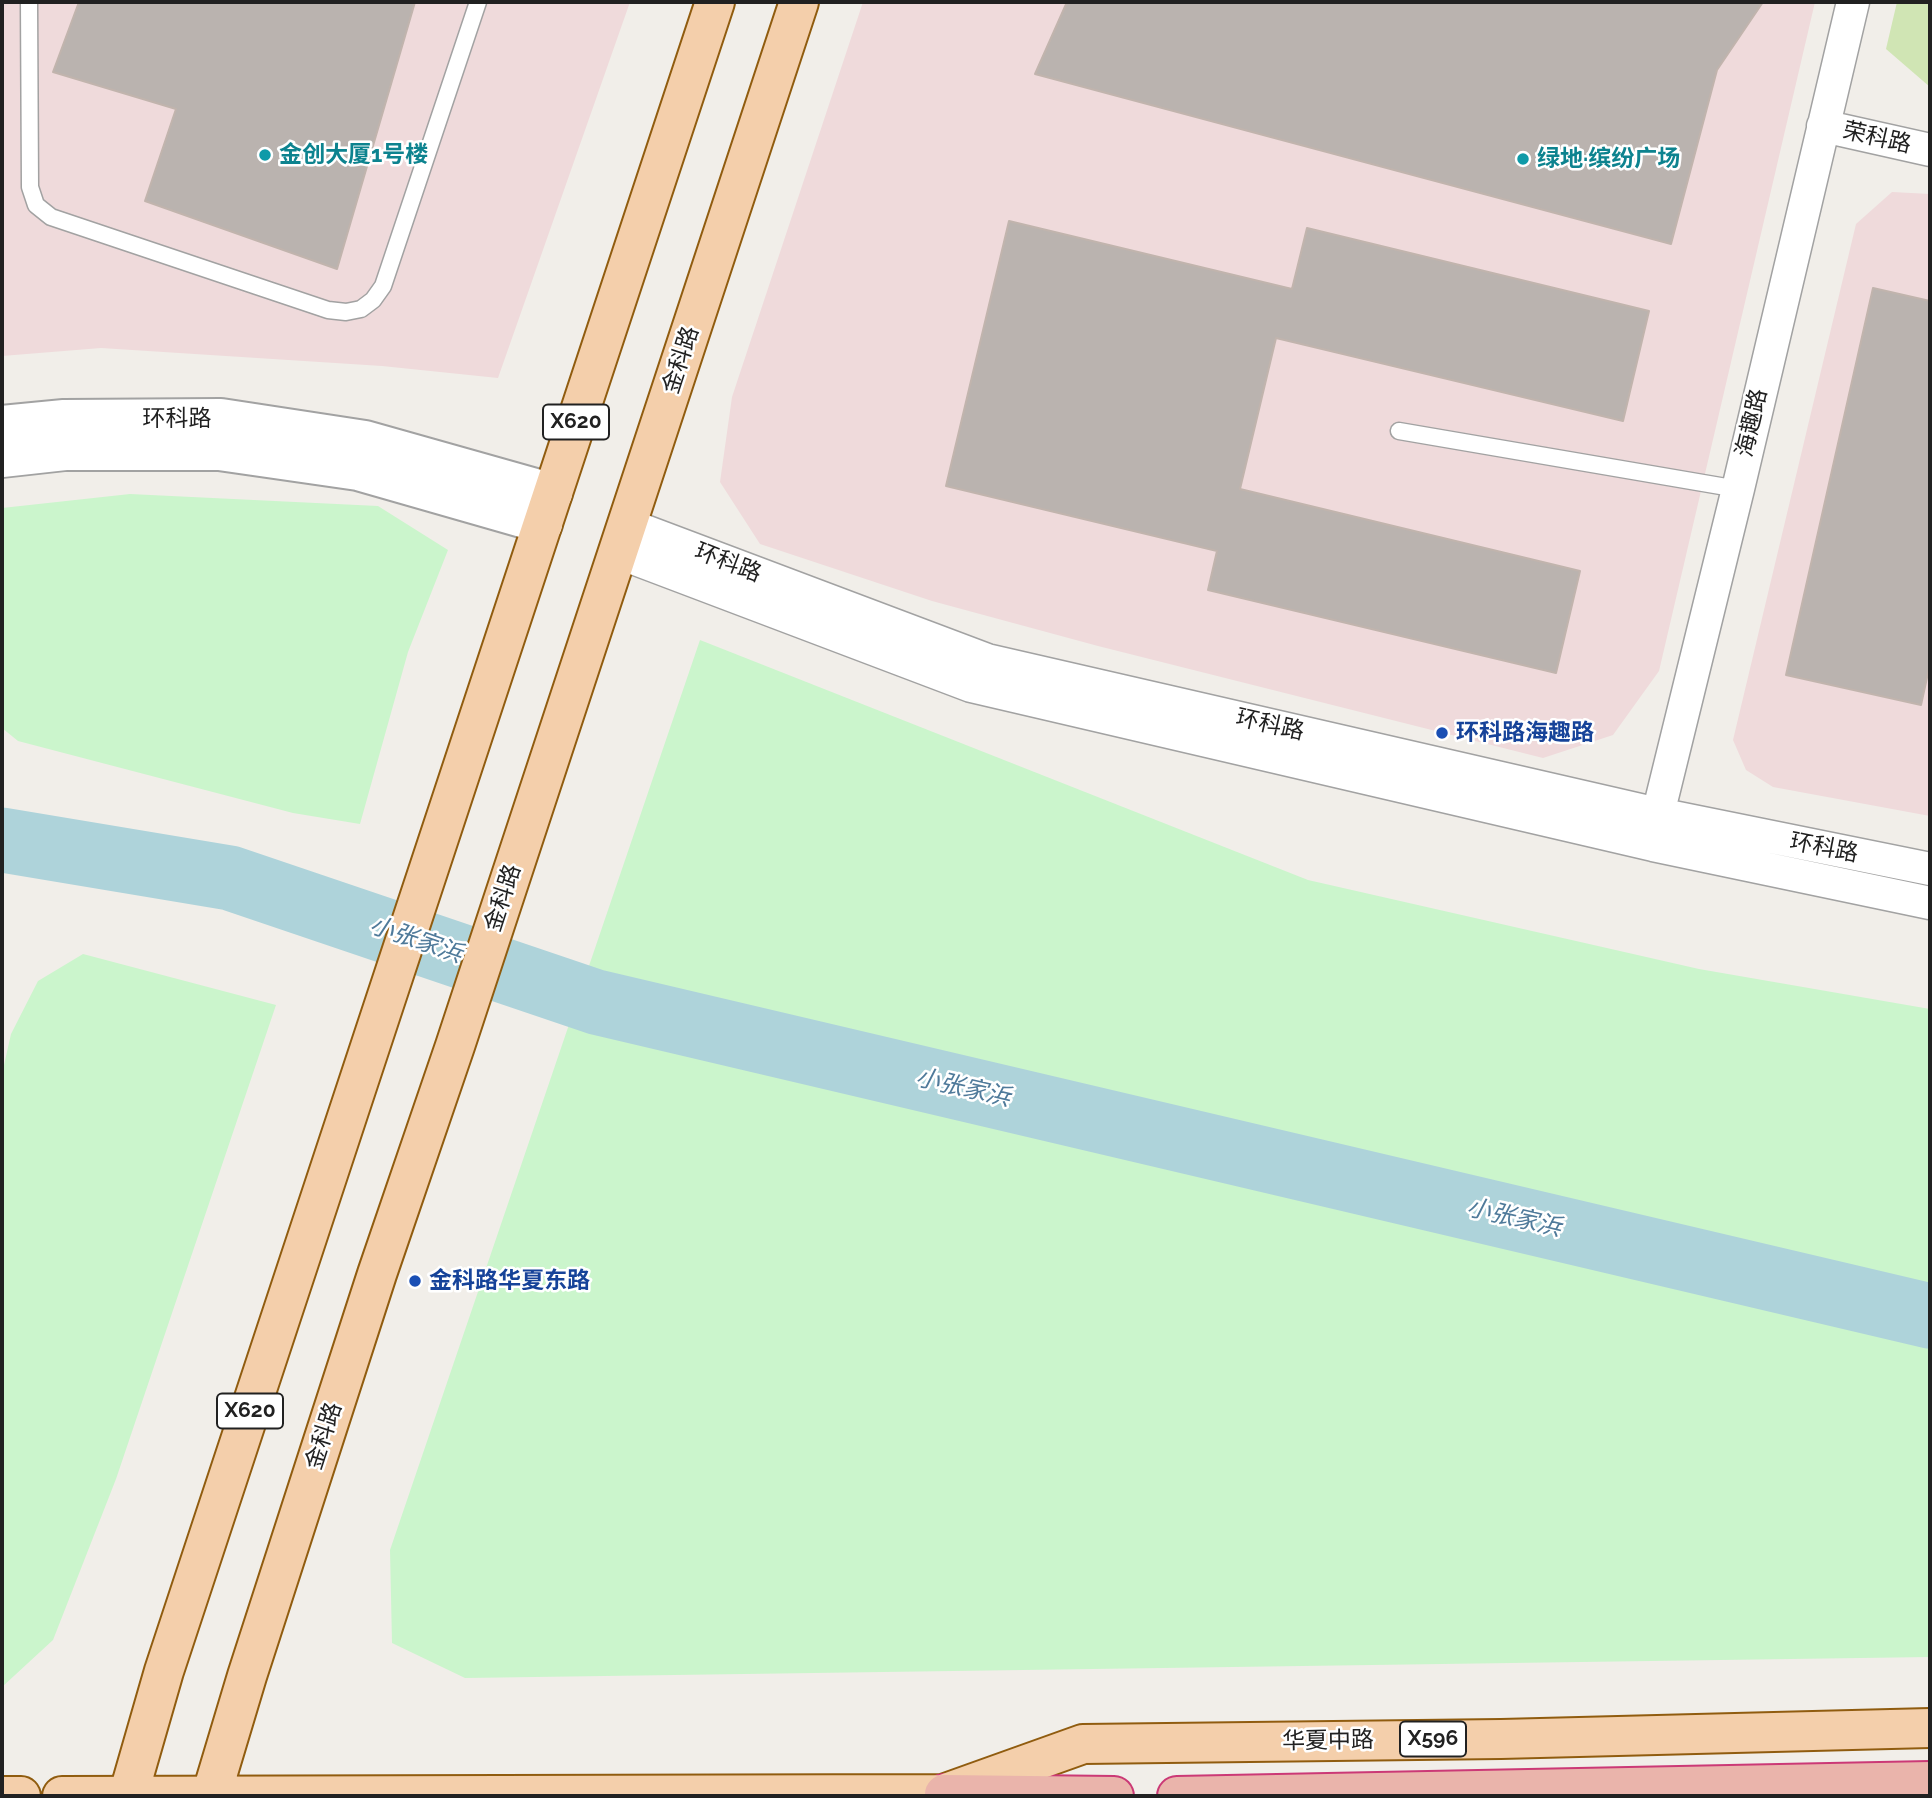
<!DOCTYPE html>
<meta charset="utf-8">
<style>
body{margin:0}
#map{position:relative;width:1932px;height:1798px;overflow:hidden;background:#f1eee9;font-family:Raleway,sans-serif}
canvas{display:block}
.frame{position:absolute;inset:0;border:4px solid #212121;pointer-events:none}
</style>
<div id="map">
<canvas width="1932" height="1798"></canvas>
<div class="frame"></div>
</div>
<script>
const context = document.querySelector('canvas').getContext('2d');
context.lineJoin = 'round';
function fillPath(path, color) {
  context.fillStyle = color;
  context.fill(path, 'evenodd');
}
function toPath(rows) {
  const path = new Path2D();
  for (const r of rows) {
    path.moveTo(r[0], r[1]);
    for (let i = 2; i < r.length; i += 2) path.lineTo(r[i], r[i + 1]);
  }
  return path;
}
function trace(path, color, width, dash) {
  context.strokeStyle = color;
  context.lineWidth = width;
  context.lineCap = dash ? 'butt' : 'round';
  context.setLineDash(dash || []);
  context.stroke(path);
}
function write(font, color, halo, rows, align = 'center') {
  context.font = font + ' Raleway,"Noto Sans SC",sans-serif';
  context.lineWidth = 5;
  context.setLineDash([]);
  context.textBaseline = 'middle';
  context.strokeStyle = halo;
  context.fillStyle = color;
  for (const [text, x, y, turn = 0] of rows) {
    context.save();
    context.translate(x, y);
    context.rotate((+turn || 0) * Math.PI / 180);
    context.textAlign = isNaN(turn) ? turn : align;
    if (halo) context.strokeText(text, 0, 0);
    context.fillText(text, 0, 0);
    context.restore();
  }
}
fillPath(toPath([
 [2,2,630,2,498,378,382,366,101,348,2,356],
 [863,2,1815,2,1659,671,1613,735,1543,758,1098,646,932,601,760,544,720,482,732,397],
 [1892,192,1930,194,1930,816,1773,787,1746,770,1733,740,1856,224]
]), '#efdadb');
fillPath(toPath([
 [1897,2,1930,2,1930,87,1886,49]
]), '#d0e5b4');
fillPath(toPath([
 [130,494,378,506,448,550,408,652,360,824,293,813,18,741,2,728,2,508],
 [700,640,1308,880,1699,969,1930,1009,1930,1657,465,1678,392,1643,390,1550],
 [83,954,276,1005,116,1479,53,1640,2,1687,2,1074,11,1034,38,981]
]), '#cbf5cc');
trace(toPath([
 [2,840,230,878,596,1002,1930,1316]
]), '#aed3da', 65);
const building = toPath([
 [79,2,415,2,337,269,145,201,176,109,53,72,79,2],
 [1067,2,1763,2,1717,70,1671,244,1035,74,1067,2],
 [1009,221,1292,289,1307,228,1649,311,1623,421,1276,338,1240,489,1580,571,1556,673,1208,590,1217,551,946,486,1009,221],
 [1873,288,1930,301,1930,664,1921,705,1786,675,1873,288]
]);
fillPath(building, '#bab3af');
trace(building, '#c1b4ad', 2);
const service = toPath([
 [29,2,30,187,36,205,51,217,328,310,346,312,361,309,373,300,383,286,478,2],
 [1399,431,1738,489]
]);
const minor = toPath([
 [1823,126,1930,150],
 [626,524,987,660,1658,814,1930,869],
 [617,552,971,686,1653,845,1930,903],
 [1655,835,1658,814,1738,489,1853,2]
]);
const tertiary = toPath([
 [2,425,64,419,221,418,365,440,553,493],
 [2,458,65,451,219,451,358,471,543,524]
]);
const primary = toPath([
 [946,1793,1083,1744,1501,1739,1930,1728],
 [2,1796,21,1796],
 [62,1796,944,1794,952,1796],
 [128,1796,164,1671,715,2],
 [211,1796,247,1676,377,1274,455,1046,799,2]
]);
const trunk = toPath([
 [944,1794,1114,1796],
 [1177,1796,1930,1781]
]);
trace(service, '#a2a2a2', 19);
trace(minor, '#a2a2a2', 35);
trace(tertiary, '#a2a2a2', 42);
trace(primary, '#905c0f', 42);
trace(trunk, '#cb3976', 42);
trace(service, '#fff', 16);
trace(minor, '#fff', 32);
trace(tertiary, '#fff', 38);
trace(primary, '#f4cfab', 38);
trace(trunk, '#eab4ab', 38);
for (const [x, y, r, color] of [
 [265,155,7,"#0f9aa8"],
 [1523,159,7,"#0f9aa8"],
 [1442,733,7,"#1a4fb4"],
 [415,1281,7,"#1a4fb4"]
]) {
  const dot = new Path2D();
  dot.arc(x, y, r, 0, 2 * Math.PI);
  context.fillStyle = color;
  context.fill(dot);
  trace(dot, '#fff', 2.5);
}
for (const [x, y, w] of [
 [576,422,66],
 [250,1411,66],
 [1433,1739,66]
]) {
  const box = new Path2D();
  box.roundRect(x - w / 2, y - 17.5, w, 35, 5);
  context.fillStyle = '#fff';
  context.fill(box);
  trace(box, '#212121', 2);
}
write('bold 21px', '#212121', null, [
 ["X620",576,422],
 ["X620",250,1411],
 ["X596",1433,1739]
]);
write('23px', '#212121', '#fff', [
 ["荣科路",1877,138,13],
 ["金科路",681,360,-72],
 ["环科路",177,419],
 ["海趣路",1752,423,-77],
 ["环科路",728,563,21],
 ["环科路",1270,725,13],
 ["环科路",1824,848,11],
 ["金科路",503,898,-72],
 ["金科路",324,1436,-72],
 ["华夏中路",1328,1741,-1]
]);
write('bold 23px', '#0d838f', '#fff', [
 ["金创大厦1号楼",279,155],
 ["绿地·缤纷广场",1537,159]
], 'left');
write('bold 23px', '#164399', '#fff', [
 ["环科路海趣路",1456,733],
 ["金科路华夏东路",429,1281]
], 'left');
write('italic 24px', '#4f7a9a', '#fff', [
 ["小张家浜",416,940,19],
 ["小张家浜",963,1088,13],
 ["小张家浜",1514,1218,13]
]);
</script>
